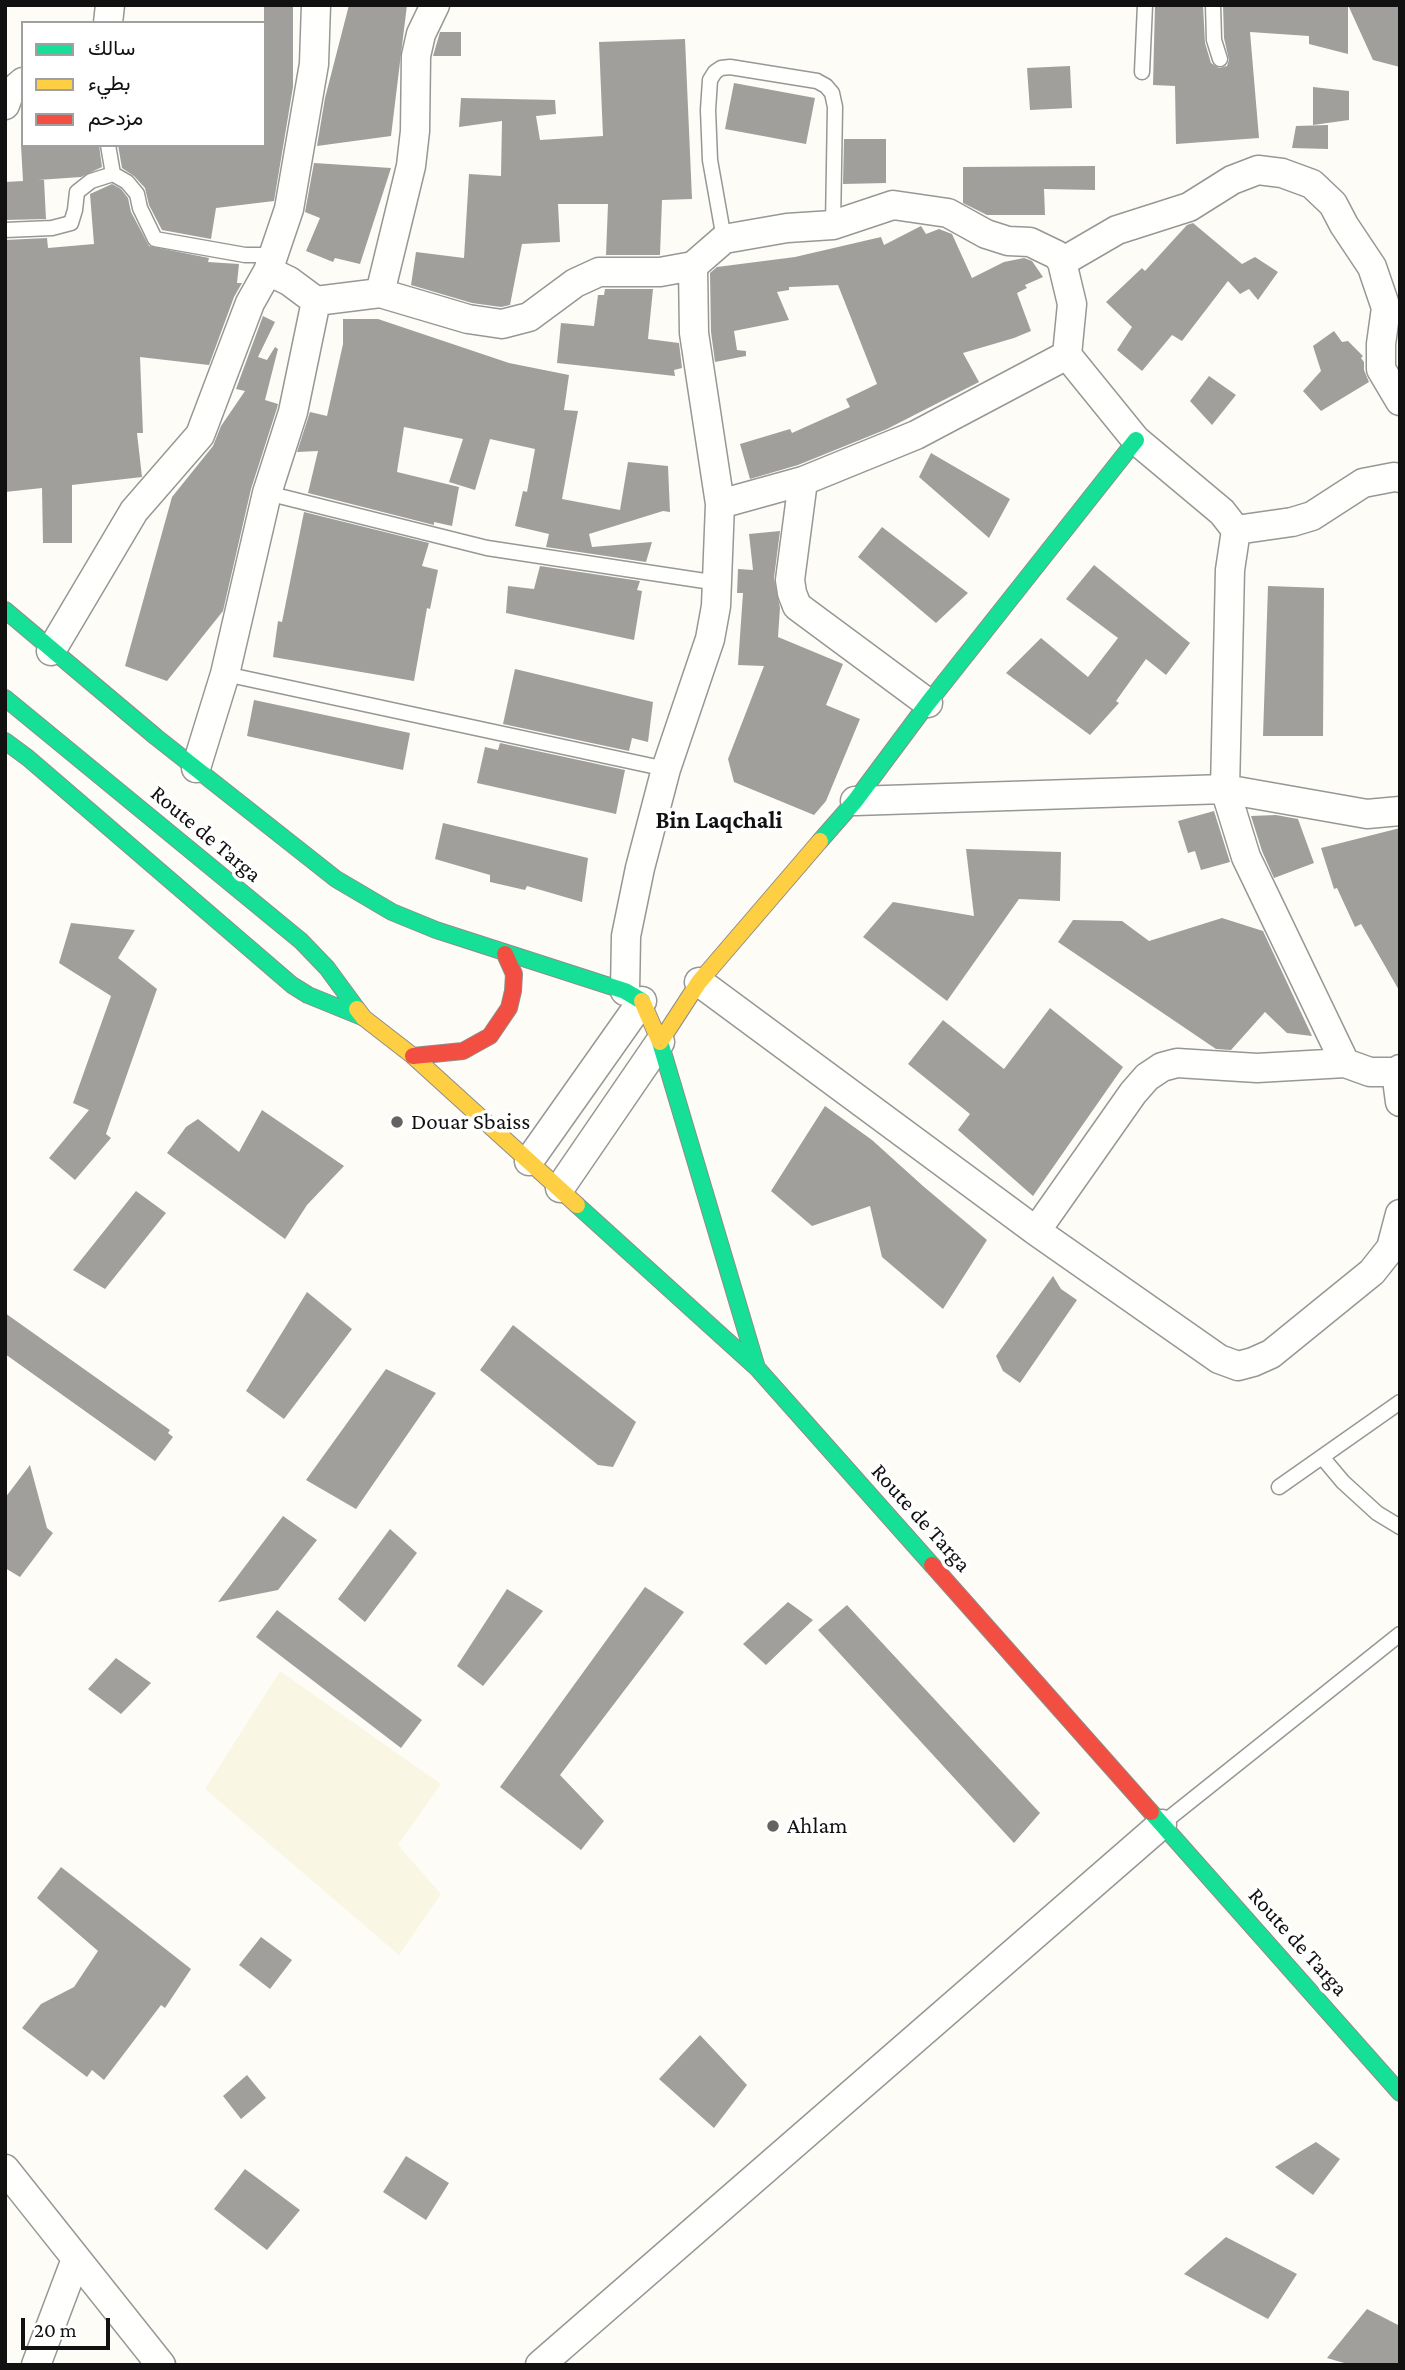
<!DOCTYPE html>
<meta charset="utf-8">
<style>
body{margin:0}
#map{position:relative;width:1405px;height:2370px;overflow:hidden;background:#fdfcf7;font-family:"Crimson Pro",Vazirmatn,serif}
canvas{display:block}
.frame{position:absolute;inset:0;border:7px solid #111;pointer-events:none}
.legend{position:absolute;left:21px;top:21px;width:245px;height:126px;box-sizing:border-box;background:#fff;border:2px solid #a0a0a0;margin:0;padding:9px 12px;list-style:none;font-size:21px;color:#111}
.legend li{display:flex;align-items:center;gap:14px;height:35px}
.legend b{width:35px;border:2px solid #a0a0a0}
.scale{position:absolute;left:21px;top:2318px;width:89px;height:32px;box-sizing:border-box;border:4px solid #111;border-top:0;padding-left:9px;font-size:21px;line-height:24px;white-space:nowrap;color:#111;-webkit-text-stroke:5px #fff;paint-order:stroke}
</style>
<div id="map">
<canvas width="1405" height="2370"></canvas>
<div class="frame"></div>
<ul class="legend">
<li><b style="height:9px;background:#16e098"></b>سالك</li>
<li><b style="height:9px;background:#ffcf43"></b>بطيء</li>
<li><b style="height:9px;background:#f24e42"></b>مزدحم</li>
</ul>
<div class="scale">20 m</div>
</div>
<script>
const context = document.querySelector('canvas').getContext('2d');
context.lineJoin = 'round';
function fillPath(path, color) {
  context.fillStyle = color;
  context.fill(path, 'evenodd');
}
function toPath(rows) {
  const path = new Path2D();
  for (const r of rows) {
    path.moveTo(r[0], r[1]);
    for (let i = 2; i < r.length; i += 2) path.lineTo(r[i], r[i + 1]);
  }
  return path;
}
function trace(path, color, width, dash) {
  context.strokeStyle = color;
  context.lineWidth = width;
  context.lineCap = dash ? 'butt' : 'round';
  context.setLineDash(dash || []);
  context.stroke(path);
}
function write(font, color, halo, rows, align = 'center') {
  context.font = font + ' "Crimson Pro",serif';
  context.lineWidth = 7;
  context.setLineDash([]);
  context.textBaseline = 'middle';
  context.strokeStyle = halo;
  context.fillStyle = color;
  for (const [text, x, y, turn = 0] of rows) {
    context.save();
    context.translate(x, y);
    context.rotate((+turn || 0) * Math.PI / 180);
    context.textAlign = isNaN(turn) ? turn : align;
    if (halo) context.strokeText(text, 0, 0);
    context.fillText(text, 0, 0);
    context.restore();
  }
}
fillPath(toPath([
 [280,1671,441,1784,398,1845,441,1894,399,1955,205,1789]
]), '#f9f7e4');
fillPath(toPath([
 [264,5,293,5,293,87,274,201,216,208,211,239,162,230,149,205,145,188,134,176,122,168,118,145,264,145],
 [349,5,407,5,391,136,317,146,325,98],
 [1155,5,1203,5,1205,43,1211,63,1219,68,1227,66,1229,60,1224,38,1223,5,1348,5,1348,54,1309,44,1309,36,1250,32,1259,138,1176,144,1175,86,1153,85],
 [1348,5,1400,5,1400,67,1373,60],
 [440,32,461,32,461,56,433,56],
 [685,39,692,199,662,200,660,255,606,255,608,204,558,204,560,242,522,244,510,305,501,307,472,303,411,285,416,252,464,258,469,174,501,176,502,121,459,127,461,98,555,100,556,114,536,116,540,140,603,136,599,42],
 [1070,66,1072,108,1030,110,1027,68],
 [734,83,815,98,806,144,725,129],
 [1313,87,1349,91,1349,120,1313,125],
 [1328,125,1328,149,1292,148,1296,126],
 [844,139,886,139,886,183,843,184],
 [21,145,99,145,102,167,81,177,38,180,44,180,46,219,5,220,5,182,23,181],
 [314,163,391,168,360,264,335,258,333,262,306,251,320,218,305,212],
 [1095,166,1095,190,1044,189,1045,215,987,215,963,203,963,167],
 [112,184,121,189,128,198,131,212,149,246,209,258,208,262,239,264,237,283,242,283,234,297,209,365,140,357,143,433,137,433,142,477,72,485,72,543,43,543,42,488,5,492,5,240,47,238,48,248,94,244,90,194],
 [1193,223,1242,264,1255,257,1278,272,1258,300,1249,289,1240,294,1228,281,1182,341,1172,335,1142,371,1117,350,1132,327,1106,302,1142,268,1145,271,1187,225],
 [921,226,926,234,939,229,952,234,972,278,1004,262,1024,258,1032,261,1043,277,1025,285,1027,288,1017,293,1031,331,1014,338,963,353,979,382,887,429,798,465,750,479,740,444,790,429,792,433,850,407,846,399,877,384,838,285,789,287,789,290,777,292,789,320,734,331,737,350,746,351,746,356,715,362,711,332,710,273,717,267,795,257,881,237,884,245],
 [605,289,653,289,648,339,679,343,682,368,674,370,675,376,557,363,561,323,594,326,598,295,604,295],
 [263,316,275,322,258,357,267,360,275,347,278,349,265,400,278,404,277,408,251,489,223,611,167,681,125,666,172,497,213,446,221,426,245,391,236,389],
 [343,319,378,319,509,363,569,375,564,410,578,411,562,499,620,510,628,462,668,466,670,512,663,511,589,534,592,547,652,542,646,562,546,547,549,534,515,526,523,491,527,492,535,449,490,439,475,490,449,482,463,439,404,427,397,472,459,487,452,526,434,522,434,525,308,493,318,451,297,452,310,412,327,416,343,344],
 [1334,331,1342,342,1348,341,1363,356,1361,358,1364,362,1364,370,1369,382,1321,411,1303,391,1321,371,1313,346],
 [1209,376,1236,395,1212,425,1190,401],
 [931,453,1010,499,989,538,919,477],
 [304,512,429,543,422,566,438,570,430,609,427,608,414,681,273,657,278,621,282,622],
 [882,527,968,593,936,623,858,557],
 [780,531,774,578,780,608,778,637,843,664,826,705,860,719,826,801,814,815,734,782,728,759,764,666,738,665,743,593,737,593,738,569,753,570,749,534],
 [1094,565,1190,643,1166,675,1146,659,1116,701,1119,703,1090,735,1006,673,1041,638,1088,677,1118,638,1066,599],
 [540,566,640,581,637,590,642,591,634,640,506,613,508,586,534,589],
 [1268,586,1324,588,1323,736,1263,736],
 [515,669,653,702,648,742,632,738,629,751,503,724],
 [254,700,410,733,403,770,247,736],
 [500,743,625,770,616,814,477,783,485,747,498,750],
 [1214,811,1230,862,1201,870,1195,851,1188,853,1178,821],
 [1276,815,1298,819,1314,863,1274,878,1262,851,1251,816],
 [443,823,588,858,582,902,527,886,525,890,490,882,490,875,435,859],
 [1400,828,1400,992,1361,924,1355,927,1337,888,1334,889,1321,848],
 [966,849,1061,852,1060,901,1019,899,947,1001,863,937,893,902,974,916],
 [1222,918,1263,931,1312,1036,1287,1033,1265,1012,1231,1050,1216,1049,1058,942,1073,920,1122,921,1149,941],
 [71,923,135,930,118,958,157,989,106,1134,111,1138,75,1180,49,1158,89,1110,73,1103,111,996,59,963],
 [1050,1008,1123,1067,1033,1196,958,1130,970,1114,908,1064,943,1020,1004,1069],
 [825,1106,872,1140,923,1186,987,1240,943,1309,882,1257,870,1206,812,1226,771,1191],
 [262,1110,344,1166,307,1205,285,1239,167,1153,186,1127,198,1119,239,1152],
 [136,1191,166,1213,105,1289,73,1270],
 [1053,1276,1061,1289,1077,1300,1020,1383,1003,1371,996,1356],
 [307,1292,352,1329,284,1419,246,1391],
 [5,1313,170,1430,168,1433,173,1437,155,1461,5,1354],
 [513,1325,636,1422,613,1467,598,1465,480,1370],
 [386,1369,436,1393,356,1509,306,1480],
 [30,1465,47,1528,53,1533,20,1577,5,1568,5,1498],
 [283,1516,317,1540,278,1590,218,1602],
 [390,1529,417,1553,365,1622,338,1599],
 [645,1587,684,1612,560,1775,604,1821,581,1850,500,1787],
 [507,1589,543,1611,483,1686,457,1666],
 [788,1602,813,1620,766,1665,743,1644],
 [847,1605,1040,1813,1014,1843,818,1630],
 [277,1610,422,1720,401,1748,256,1637],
 [116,1658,151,1683,121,1714,88,1689],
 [61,1867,191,1969,165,2008,161,2005,104,2080,92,2070,87,2077,22,2028,41,2004,74,1987,98,1951,37,1898],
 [261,1937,292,1960,270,1989,239,1965],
 [700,2035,747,2085,714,2128,659,2079],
 [247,2075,266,2098,241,2119,223,2096],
 [1316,2142,1340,2159,1313,2195,1275,2167],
 [406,2156,449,2183,426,2220,383,2192],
 [245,2169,300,2210,267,2250,214,2209],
 [1226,2237,1297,2274,1268,2319,1184,2274],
 [1367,2309,1400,2326,1400,2365,1351,2365,1327,2358]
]), '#a19f9c');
const lane = toPath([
 [1213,5,1214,40,1220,59],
 [1142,72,1145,5],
 [113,174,127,182,137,194,140,208,155,239,245,255,273,255],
 [5,230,52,228,71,223,75,210,77,192,91,181,113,174,108,145],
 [724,239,710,160,708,110,710,80,715,72,721,68,730,67,817,81,826,86,832,93,835,107,833,225],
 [267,493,487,548,718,583],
 [225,674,666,769],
 [1322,1457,1343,1482,1377,1513,1400,1527],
 [1279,1487,1400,1402],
 [1163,1823,1400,1634]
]);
const street = toPath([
 [108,23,110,5],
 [5,105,9,94,23,82],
 [1062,262,1117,230,1189,207,1232,180,1258,170,1282,173,1312,184,1333,204,1344,225,1372,267,1386,308,1381,344,1381,369,1400,401],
 [693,266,724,239,787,228,833,225,893,205,948,213,986,234,1008,241,1030,242,1057,255,1062,262,1072,304,1067,355,916,435,803,481,720,504],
 [268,271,289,209,314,64,316,5],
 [380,293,411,166,415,131,416,56,421,34,435,5],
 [316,301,380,293,468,319,502,324,529,317,575,283,599,272,660,272,693,266,694,333,720,504,716,606,710,639,666,769,640,868,626,936,625,991],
 [1067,355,1136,440,1222,512,1236,530,1230,570,1225,789,1246,857,1345,1063],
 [803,481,790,580,792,593,797,606,928,703],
 [1236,530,1292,522,1312,516,1363,483,1394,477,1400,478],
 [51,651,134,511,200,435,250,303,268,271,289,281,316,301,293,412,267,493,225,674,196,768],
 [855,801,1225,789,1367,814,1400,811],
 [699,982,1036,1231,1219,1359,1238,1366,1253,1362,1271,1354,1372,1272,1391,1248,1400,1214],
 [1396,1072,1400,1102],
 [529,1161,642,1001],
 [560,1188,660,1042],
 [1036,1231,1133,1093,1147,1077,1162,1067,1177,1063,1257,1068,1345,1063,1370,1072,1396,1072,1400,1069],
 [5,2169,161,2365],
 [36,2365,76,2259],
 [540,2365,1162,1824]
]);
const fast = toPath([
 [5,610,156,737,336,879,392,912,436,930,625,991,642,1001],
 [5,698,301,941,327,968,357,1009],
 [5,741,28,758,292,985,308,995,362,1017],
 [820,841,855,801,928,703,1136,440],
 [660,1042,757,1368],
 [577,1205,757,1368,932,1565],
 [1151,1812,1400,2093]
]);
const slow = toPath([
 [642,1001,660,1042,699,982,820,841],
 [357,1009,364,1018,413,1056,577,1205]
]);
const jam = toPath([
 [413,1056,463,1051,490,1036,509,1008,513,991,514,974,505,954],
 [932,1565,1151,1812]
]);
trace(lane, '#979795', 17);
trace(street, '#979795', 31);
trace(fast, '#8e8d8b', 18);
trace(slow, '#8e8d8b', 18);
trace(jam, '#8e8d8b', 18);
trace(lane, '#fffffe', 14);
trace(street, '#fffffe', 28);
trace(fast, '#16e098', 16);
trace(slow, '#ffcf43', 16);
trace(jam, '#f24e42', 16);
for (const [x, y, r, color] of [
 [397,1122,7,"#646362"],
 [773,1826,7,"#646362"]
]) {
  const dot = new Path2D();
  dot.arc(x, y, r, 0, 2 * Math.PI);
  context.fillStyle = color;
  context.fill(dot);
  trace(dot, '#fff', 2.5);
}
write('23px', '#111', '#fff', [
 ["Route de Targa",206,834,40],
 ["Route de Targa",921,1518,48],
 ["Route de Targa",1298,1942,48]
]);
write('23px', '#111', '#fff', [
 ["Douar Sbaiss",411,1122],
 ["Ahlam",787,1826]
], 'left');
write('bold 24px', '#111', '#fff', [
 ["Bin Laqchali",719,821]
]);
</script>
